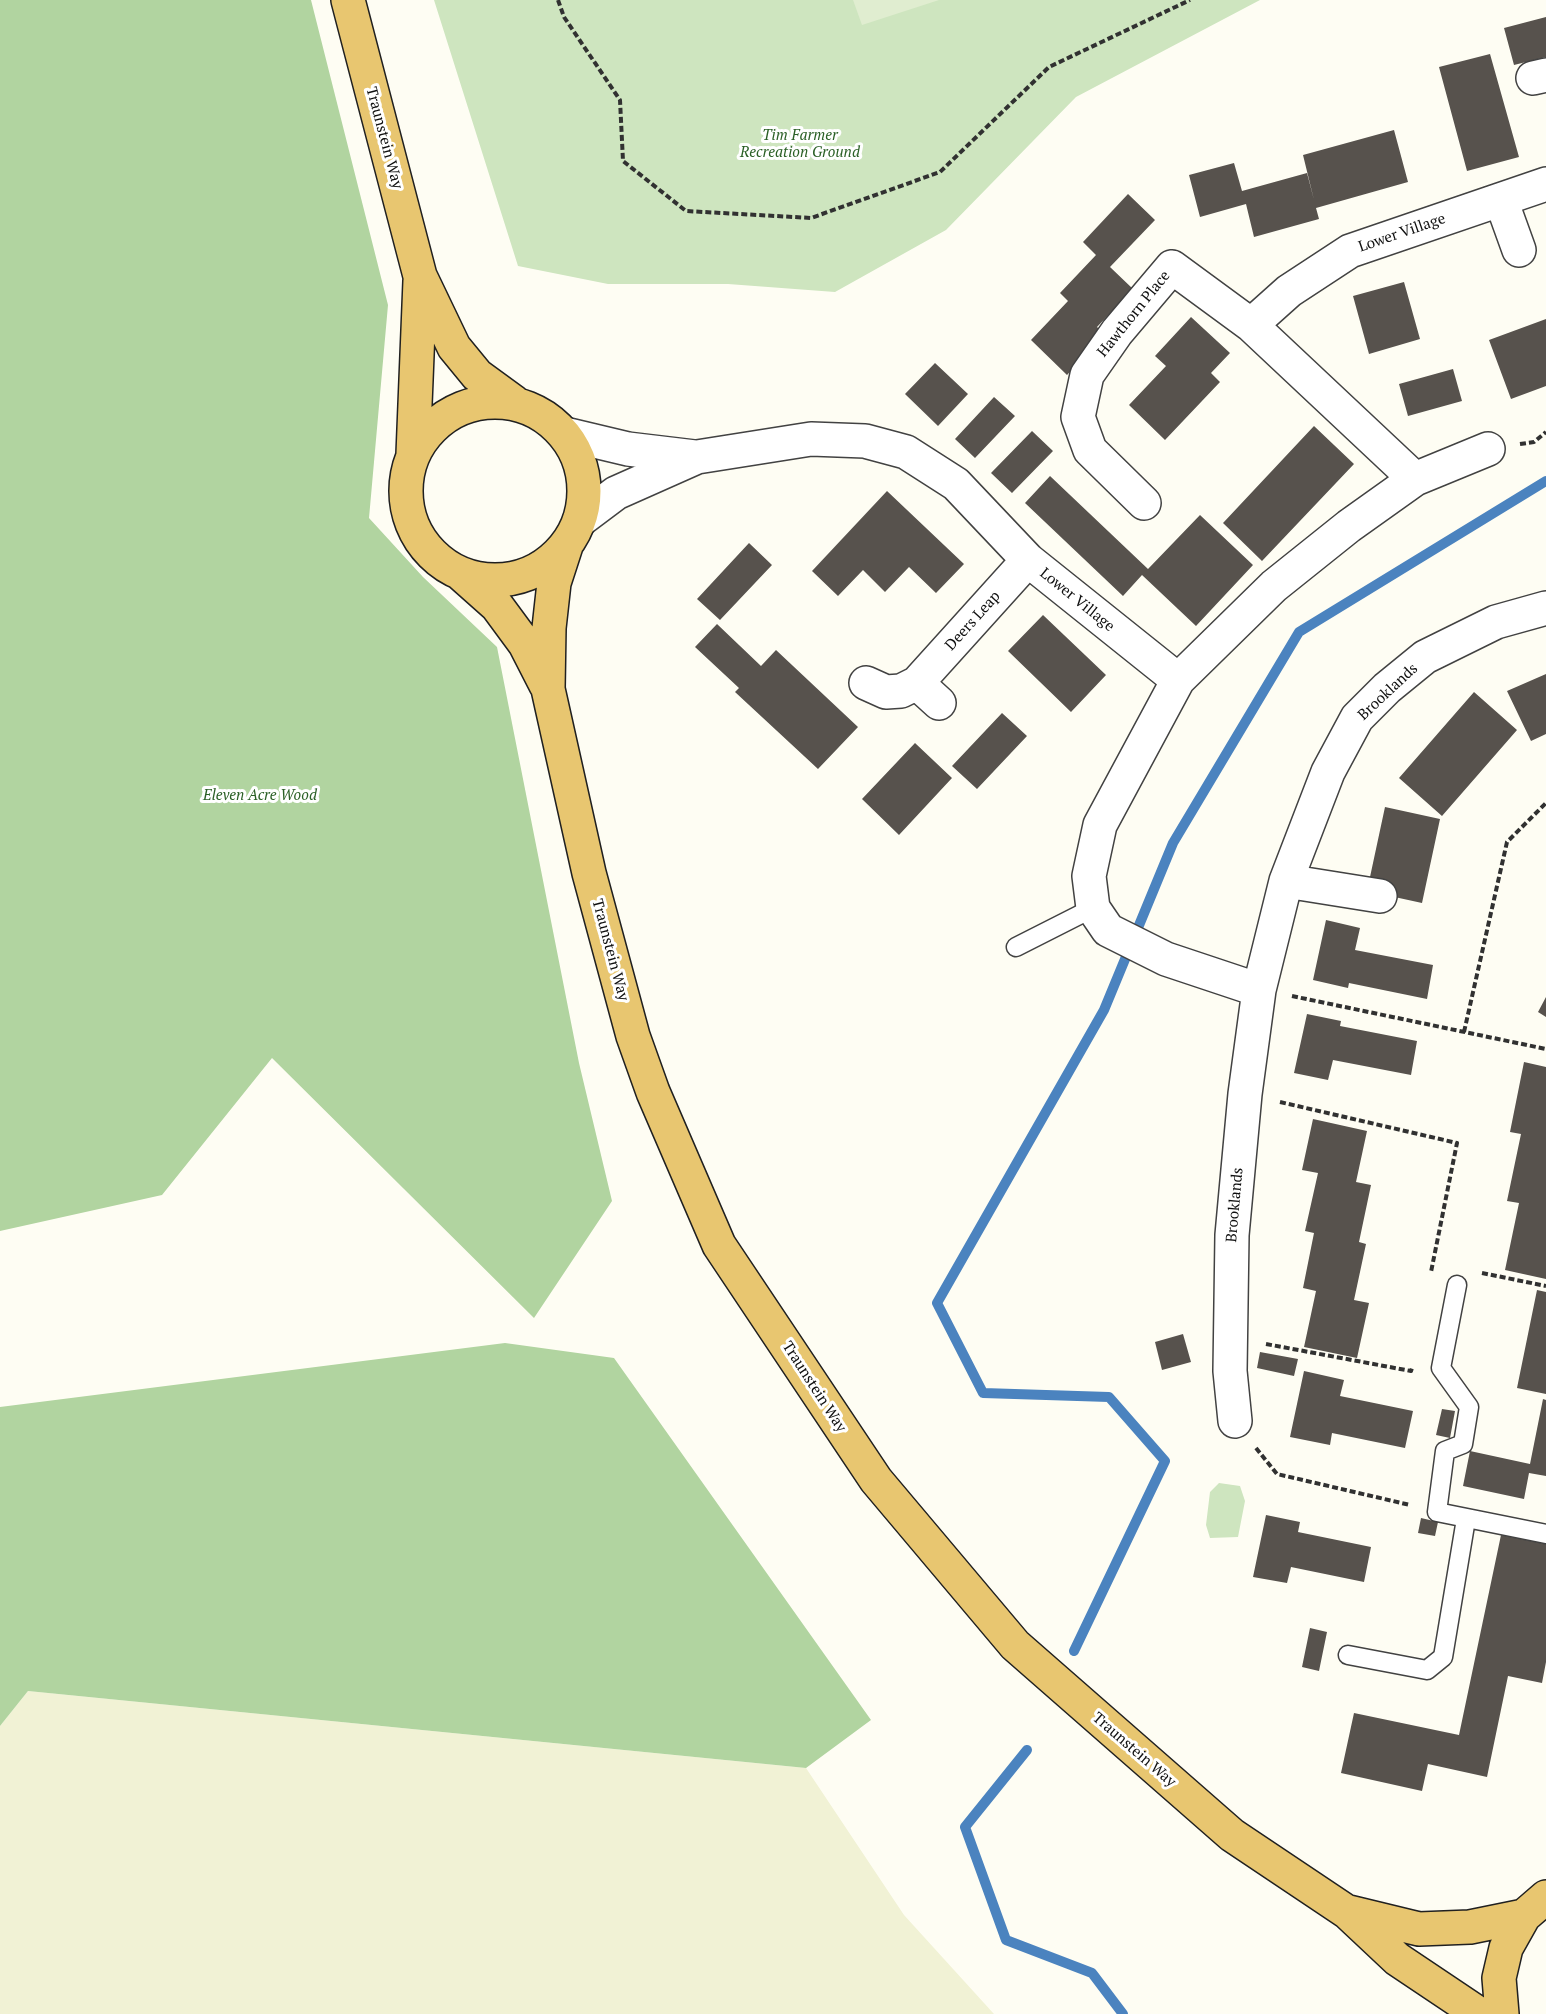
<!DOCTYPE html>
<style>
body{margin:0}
canvas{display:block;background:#fefdf3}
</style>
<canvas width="1546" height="2014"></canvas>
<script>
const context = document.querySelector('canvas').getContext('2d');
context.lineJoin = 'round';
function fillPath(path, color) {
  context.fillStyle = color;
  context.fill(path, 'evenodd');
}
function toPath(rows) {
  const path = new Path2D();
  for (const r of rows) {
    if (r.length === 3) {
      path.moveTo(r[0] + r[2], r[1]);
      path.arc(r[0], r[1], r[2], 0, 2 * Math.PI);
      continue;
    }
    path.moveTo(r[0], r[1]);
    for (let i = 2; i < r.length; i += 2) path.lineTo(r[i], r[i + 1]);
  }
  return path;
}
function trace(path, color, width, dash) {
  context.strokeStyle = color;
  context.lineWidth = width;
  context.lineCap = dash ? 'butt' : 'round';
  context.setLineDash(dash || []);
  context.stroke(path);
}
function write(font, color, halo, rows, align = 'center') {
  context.font = font + ' "PT Serif",serif';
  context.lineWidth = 6;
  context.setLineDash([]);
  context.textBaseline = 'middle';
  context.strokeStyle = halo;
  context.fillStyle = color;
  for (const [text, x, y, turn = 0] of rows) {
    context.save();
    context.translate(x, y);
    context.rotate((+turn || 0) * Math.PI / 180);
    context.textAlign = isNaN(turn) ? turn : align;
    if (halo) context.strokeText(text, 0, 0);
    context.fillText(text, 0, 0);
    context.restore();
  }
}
fillPath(toPath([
 [28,1691,806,1768,904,1915,994,2014,0,2014,0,1726]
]), '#f1f2d5');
fillPath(toPath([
 [434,0,1260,0,1076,97,946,230,835,292,728,284,608,284,518,266],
 [1219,1483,1240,1486,1245,1501,1238,1537,1210,1538,1206,1525,1210,1492]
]), '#cee5bf');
fillPath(toPath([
 [0,0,311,0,388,305,369,518,423,577,497,647,579,1063,612,1201,534,1318,272,1058,162,1195,0,1231],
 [505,1343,614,1358,871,1720,806,1768,28,1691,0,1726,0,1407]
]), '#b1d4a0');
fillPath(toPath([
 [853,0,939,0,862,25]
]), '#e0edd0');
trace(toPath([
 [1074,1651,1165,1461,1109,1397,983,1393,937,1303,1104,1010,1173,843,1299,632,1546,481],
 [1027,1750,965,1827,1006,1940,1092,1973,1123,2014]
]), '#4b83bf', 10);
fillPath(toPath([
 [1546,17,1546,57,1514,65,1504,28],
 [1490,54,1519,157,1467,171,1439,67],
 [1394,130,1408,182,1316,208,1319,219,1254,237,1246,204,1200,217,1189,175,1234,163,1242,191,1307,173,1314,200,1303,155],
 [1128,194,1155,220,1110,267,1133,289,1097,327,1105,335,1067,375,1031,340,1068,301,1060,293,1096,255,1083,242],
 [1404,282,1420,339,1369,354,1353,296],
 [1191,317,1230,353,1211,373,1220,382,1165,440,1129,405,1166,366,1155,356],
 [1546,319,1546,386,1511,399,1489,340],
 [935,363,968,394,938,426,905,394],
 [1453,369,1462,401,1408,416,1399,384],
 [994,397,1015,416,975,458,955,439],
 [1314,426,1354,464,1262,561,1223,523],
 [1032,431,1053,451,1012,493,991,473],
 [1050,476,1148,569,1200,515,1253,565,1196,626,1142,575,1123,596,1025,503],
 [887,491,964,564,936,593,909,567,885,592,863,570,838,596,812,571],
 [749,543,772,565,720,620,697,599],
 [1043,615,1106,675,1071,712,1008,651],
 [717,624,761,666,776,650,858,727,818,769,735,692,739,688,695,647],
 [1546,674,1546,734,1531,741,1507,691],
 [1474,692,1517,730,1442,816,1399,778],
 [1002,713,1027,736,977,789,952,766],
 [915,743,952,778,899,835,862,799],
 [1385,807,1440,819,1422,903,1367,891],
 [1326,920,1360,928,1355,950,1433,965,1427,999,1349,983,1348,988,1313,980],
 [1546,997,1546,1017,1538,1012],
 [1307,1014,1341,1021,1340,1026,1417,1041,1411,1075,1333,1060,1328,1080,1294,1073],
 [1524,1062,1546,1067,1546,1279,1505,1270,1519,1203,1507,1201,1521,1134,1510,1132],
 [1313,1119,1367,1131,1356,1182,1371,1185,1359,1242,1366,1244,1354,1300,1369,1303,1357,1358,1304,1347,1316,1291,1303,1288,1314,1233,1305,1231,1318,1173,1302,1170],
 [1537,1290,1546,1292,1546,1394,1517,1388],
 [1183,1334,1191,1362,1162,1370,1155,1342],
 [1260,1352,1298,1359,1294,1376,1257,1368],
 [1304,1371,1344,1380,1340,1396,1413,1411,1405,1448,1332,1433,1330,1445,1290,1437],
 [1543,1399,1546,1400,1546,1476,1529,1473,1524,1499,1463,1486,1470,1451,1530,1464],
 [1442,1409,1455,1411,1450,1438,1436,1435],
 [1266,1515,1300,1522,1298,1532,1371,1547,1364,1582,1291,1567,1287,1583,1253,1577],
 [1421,1518,1438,1522,1435,1536,1418,1533],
 [1501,1535,1546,1544,1546,1662,1542,1683,1508,1676,1487,1777,1428,1764,1422,1791,1341,1773,1354,1713,1459,1735],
 [1310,1628,1327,1632,1319,1671,1302,1667]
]), '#57524d');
const service = toPath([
 [1016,947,1093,908],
 [1457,1285,1441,1368,1469,1407,1463,1444,1445,1451,1437,1512,1546,1534],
 [1348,1655,1427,1670,1443,1657,1466,1519]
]);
const minor = toPath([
 [1533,78,1546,75],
 [1501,200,1519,250],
 [1251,325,1289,291,1350,251,1546,184],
 [565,434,628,449,695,457],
 [1144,503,1090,450,1078,417,1087,375,1117,332,1172,267,1251,325,1415,479],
 [580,520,616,493,697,457,811,439,865,441,906,452,956,484,1028,560,1178,680],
 [866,683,886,692,901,691,917,683,1028,560],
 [917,683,939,703],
 [1286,881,1380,896],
 [1259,990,1166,959,1108,930,1093,908,1089,876,1100,825,1178,680,1274,586,1349,526,1415,479,1488,449],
 [1235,1421,1230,1371,1232,1235,1245,1094,1259,990,1286,881,1328,772,1357,718,1387,688,1425,657,1496,622,1546,608]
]);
const trunk = toPath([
 [348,0,420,276,454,347,477,375,514,402],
 [495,491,89],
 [413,454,420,281],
 [566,546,554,583,549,628,548,689,589,873,633,1036,653,1092,719,1245,876,1480,1015,1645,1232,1835,1347,1912,1397,1959,1479,2014],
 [461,574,497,606,525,644,546,685],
 [1349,1912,1419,1929,1470,1927,1524,1916],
 [1502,2014,1499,1978,1506,1948,1524,1916,1546,1897]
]);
trace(service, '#424242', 21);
trace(minor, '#424242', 36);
trace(trunk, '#202020', 36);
trace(toPath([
 [558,0,564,17,620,100,623,161,686,211,811,218,940,172,1049,67,1190,0],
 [1520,444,1534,442,1546,432],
 [1292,996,1546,1049],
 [1464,1032,1507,842,1546,803],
 [1280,1102,1457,1143,1431,1272],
 [1482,1273,1546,1286],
 [1266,1344,1411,1371,1412,1368],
 [1256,1448,1277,1474,1410,1505]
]), '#313131', 4, [6, 3]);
trace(service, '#fff', 18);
trace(minor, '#fff', 33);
trace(trunk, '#e8c670', 33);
write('italic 15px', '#2b6026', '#fff', [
 ["Tim Farmer",800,136],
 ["Recreation Ground",800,153],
 ["Eleven Acre Wood",260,796]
]);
write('15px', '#0f0f0f', '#fff', [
 ["Traunstein Way",384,138,75],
 ["Lower Village",1402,233,-19],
 ["Hawthorn Place",1134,314,-51],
 ["Lower Village",1077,600,39],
 ["Deers Leap",973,621,-48],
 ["Brooklands",1388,692,-43],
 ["Traunstein Way",610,950,75],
 ["Brooklands",1235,1205,-85],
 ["Traunstein Way",814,1387,57],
 ["Traunstein Way",1134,1750,41]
]);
</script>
